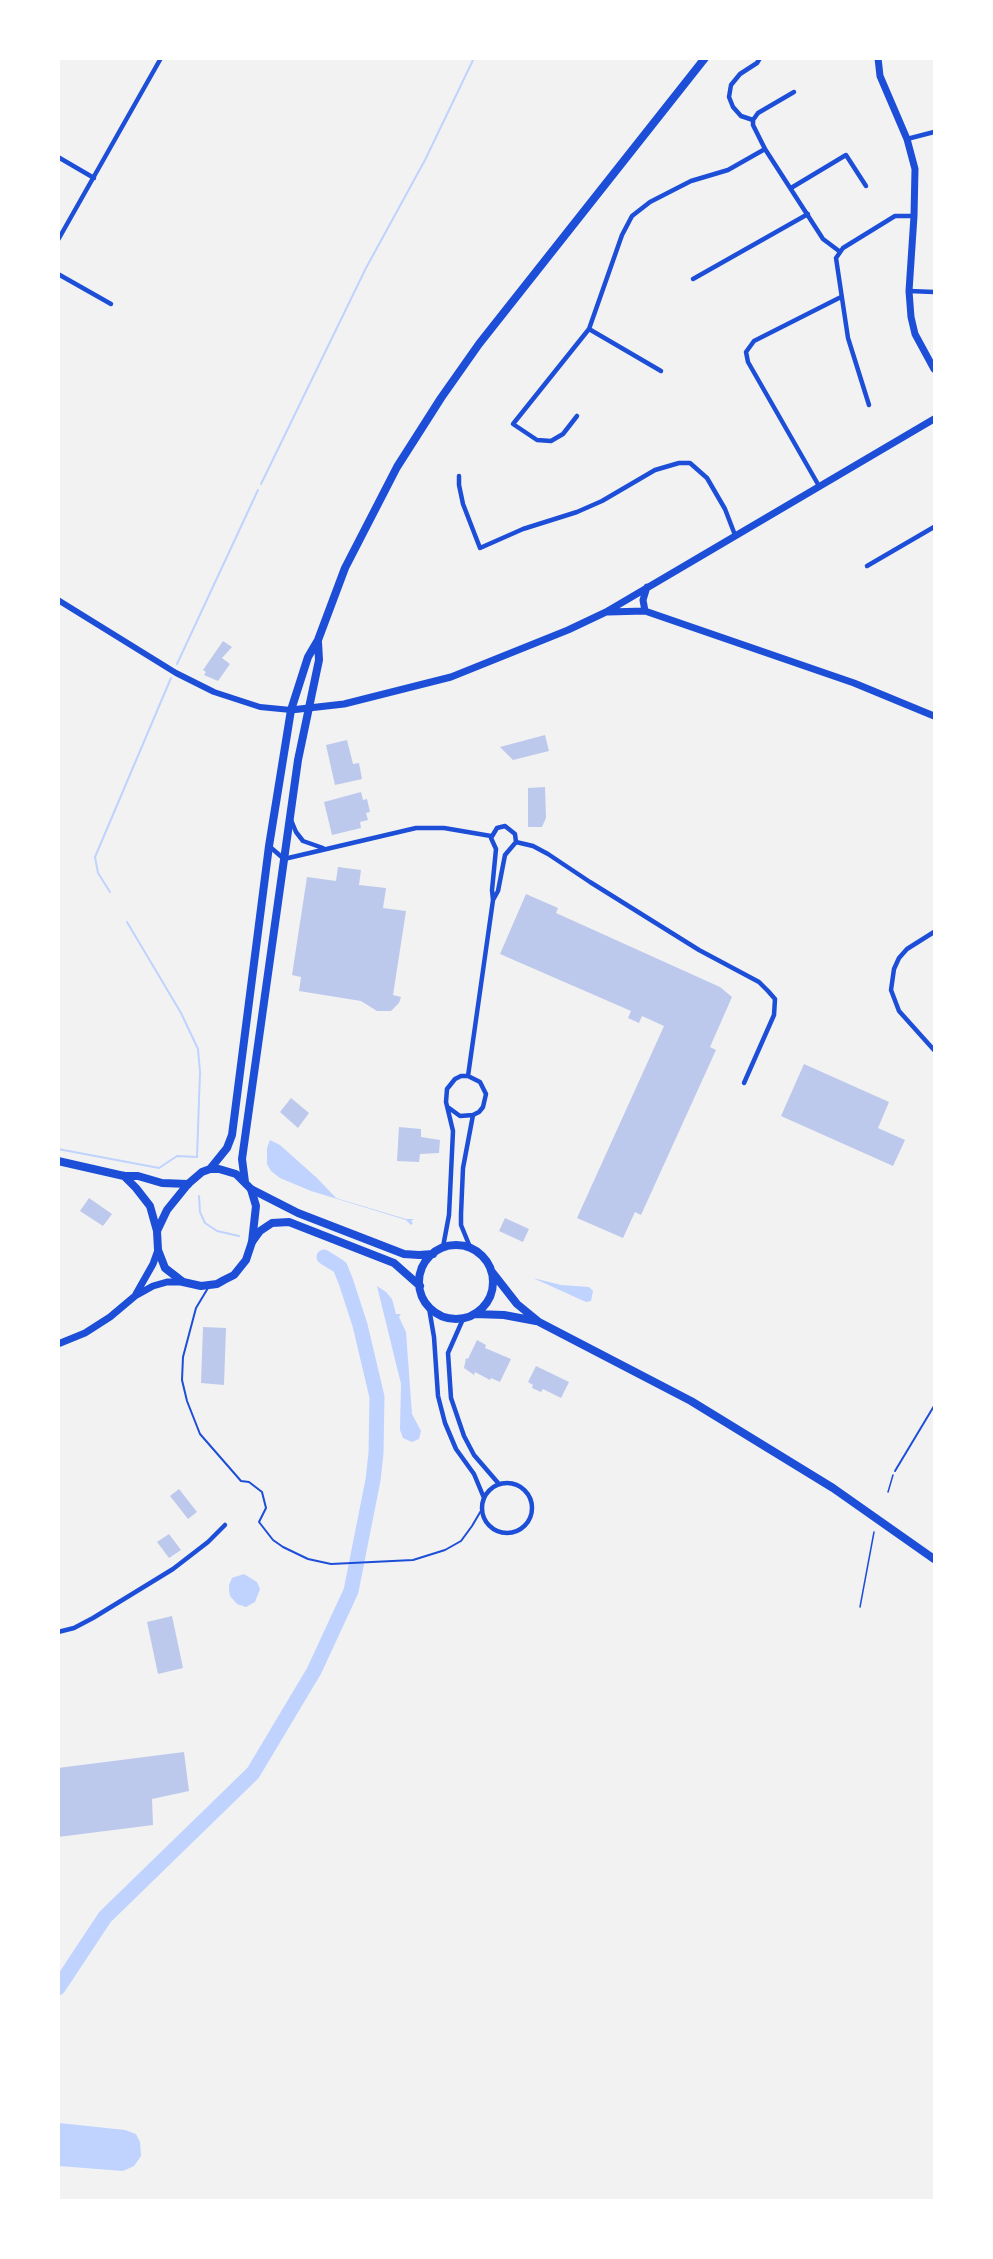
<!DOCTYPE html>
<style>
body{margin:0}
#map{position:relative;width:993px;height:2259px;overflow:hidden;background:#f2f2f2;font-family:Raleway,sans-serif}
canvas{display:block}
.frame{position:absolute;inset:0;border:60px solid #fff;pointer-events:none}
</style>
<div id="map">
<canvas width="993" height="2259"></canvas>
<div class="frame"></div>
</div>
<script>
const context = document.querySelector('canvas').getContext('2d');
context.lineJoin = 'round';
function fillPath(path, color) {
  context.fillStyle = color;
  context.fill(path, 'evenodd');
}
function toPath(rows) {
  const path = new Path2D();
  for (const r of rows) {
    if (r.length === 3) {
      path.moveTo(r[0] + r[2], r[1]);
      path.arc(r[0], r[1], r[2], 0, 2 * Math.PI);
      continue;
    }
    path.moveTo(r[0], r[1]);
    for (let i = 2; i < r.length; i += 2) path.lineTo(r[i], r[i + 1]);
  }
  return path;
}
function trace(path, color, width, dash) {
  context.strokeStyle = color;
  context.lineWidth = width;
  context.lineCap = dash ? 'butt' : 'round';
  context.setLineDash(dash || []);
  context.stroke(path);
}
fillPath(toPath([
 [270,1140,280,1145,317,1178,336,1198,406,1219,414,1219,411,1221,413,1223,411,1225,406,1220,311,1191,280,1178,271,1171,267,1164,267,1148],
 [533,1278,561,1285,589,1287,593,1291,591,1301,586,1302],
 [377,1286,386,1292,392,1299,396,1314,401,1314,399,1317,406,1332,412,1414,421,1431,419,1439,412,1442,403,1438,400,1430,401,1384],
 [244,1574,257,1582,260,1589,255,1602,246,1607,237,1604,230,1596,229,1590,229,1585,232,1578],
 [59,2123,125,2130,136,2134,140,2142,141,2156,134,2166,123,2171,59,2166]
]), '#bfd3fe');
trace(toPath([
 [261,484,366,268,425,160,474,58],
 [177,664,258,490],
 [110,892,98,873,95,857,171,678],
 [58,1149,159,1168,177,1156,197,1157,200,1072,198,1049,181,1013,127,922],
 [199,1196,200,1212,205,1223,217,1231,239,1236],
 [368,1502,374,1503],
 [362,1508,367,1508]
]), '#bfd3fe', 2);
trace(toPath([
 [58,1988,105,1917,253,1773,314,1671,351,1591,373,1480,376,1453,377,1397,360,1325,346,1282,340,1267,324,1257]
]), '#bfd3fe', 15);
fillPath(toPath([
 [223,641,232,647,222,658,230,664,218,681,204,675,206,672,203,670],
 [545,735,549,751,513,760,500,747],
 [347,740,353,764,359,763,362,779,335,785,326,745],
 [545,787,546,818,542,827,528,827,528,788],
 [361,792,363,800,367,799,370,812,366,813,368,820,360,822,361,828,332,835,324,802],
 [338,867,361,870,359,885,386,888,383,908,406,911,393,995,401,997,399,1003,391,1011,377,1011,361,1001,299,991,301,977,292,975,307,877,336,881],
 [526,894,558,908,556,913,720,987,732,997,710,1047,716,1050,641,1215,635,1212,623,1238,577,1218,664,1026,642,1016,639,1023,628,1018,631,1011,500,954],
 [804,1064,889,1102,878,1128,905,1140,893,1166,781,1116],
 [291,1098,309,1113,298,1128,280,1112],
 [399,1127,421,1129,421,1137,440,1140,439,1153,420,1154,419,1162,397,1161],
 [89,1198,112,1214,103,1226,80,1211],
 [505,1218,529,1229,523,1242,499,1231],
 [203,1327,226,1328,224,1385,201,1383],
 [477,1340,486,1345,485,1348,511,1359,500,1382,491,1378,490,1380,475,1372,474,1375,464,1368,466,1358,468,1359],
 [536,1366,569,1382,561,1398,543,1389,541,1392,532,1388,533,1385,528,1382],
 [179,1489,197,1512,188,1519,170,1496],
 [169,1534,181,1550,169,1558,157,1542],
 [172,1616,183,1668,158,1674,147,1622],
 [184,1752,189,1791,152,1799,153,1825,58,1837,58,1768]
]), '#bdc9ec');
trace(toPath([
 [888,1492,893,1475],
 [860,1607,874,1532]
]), '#1d4ed8', 1.5);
trace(toPath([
 [208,1288,196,1308,183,1357,182,1380,187,1401,200,1434,241,1481,249,1482,262,1492,266,1508,259,1522,273,1540,283,1547,308,1559,331,1564,413,1560,445,1550,461,1541,472,1526,482,1509],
 [895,1471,934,1406]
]), '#1d4ed8', 2);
trace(toPath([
 [794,92,758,113,753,120,753,125,765,149,823,239,839,251],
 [753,120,741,116,733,107,729,97,731,85,740,74,757,63,760,58],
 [907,139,934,132],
 [58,157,94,178],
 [791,188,846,155,866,186],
 [58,240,161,58],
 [58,274,111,304],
 [693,279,808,214],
 [909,291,934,292],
 [589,329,661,371],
 [869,405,848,338,836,258,843,248,895,216,914,216],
 [577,416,563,434,551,441,537,440,513,424,589,329,622,235,632,216,650,202,691,181,728,170,765,149],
 [459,476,459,485,463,504,480,548,523,529,577,512,602,501,655,470,679,463,690,463,707,478,725,509,735,535],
 [819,486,748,362,746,352,754,341,841,297],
 [867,566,934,527],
 [291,820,296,832,303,841,323,848],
 [516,842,533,846,548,854,590,882,699,950,759,982,768,991,775,999,774,1015,744,1083],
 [269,846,284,859,416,828,444,828,491,836],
 [934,932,907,949,899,958,894,969,891,990,899,1011,934,1050],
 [468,1076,493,900,492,890,496,849,491,838,497,828,505,826,515,834,516,842,505,855,498,891,493,900],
 [443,1247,449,1215,453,1131,446,1102,447,1089,455,1079,461,1076,468,1076,480,1082,486,1094,483,1107,479,1112,473,1115,460,1116,449,1108],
 [470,1247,461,1225,461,1214,463,1168,473,1115],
 [429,1308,434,1337,438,1396,445,1423,456,1449,474,1474,484,1498],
 [463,1319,448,1353,451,1398,464,1436,474,1455,499,1484],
 [507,1508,25],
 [58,1632,74,1628,93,1618,173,1569,208,1542,225,1525]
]), '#1d4ed8', 4.5);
trace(toPath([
 [58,600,176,673,214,692,260,707,291,710]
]), '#1d4ed8', 6);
trace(toPath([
 [878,58,880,76,907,139,915,169,914,216,909,291,911,317,915,334,934,369],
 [645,611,643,600,647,587],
 [608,612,645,611,854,683,934,716],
 [291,710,344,704,451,677,568,630,606,612,934,419],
 [136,1294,153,1264,158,1250],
 [58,1344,85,1333,110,1317,135,1296,153,1286,167,1282,183,1282]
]), '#1d4ed8', 7);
trace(toPath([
 [58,1161,124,1176,138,1176,162,1183,188,1184],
 [124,1176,136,1188,150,1206,157,1231],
 [251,1189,298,1213,404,1254,419,1255,433,1254],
 [252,1242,260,1231,272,1223,289,1222,394,1263,420,1286],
 [456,1282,37],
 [492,1272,517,1304,539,1322,691,1401,833,1488,934,1559],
 [475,1314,504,1315,536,1321]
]), '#1d4ed8', 8);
trace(toPath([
 [210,1169,227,1148,232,1135,269,846,291,710,308,657,318,640,345,568,397,467,441,398,479,344,705,58],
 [210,1169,219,1169,236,1174,251,1189,256,1206,252,1242,246,1260,234,1275,224,1280,217,1284,201,1286,183,1282,165,1268,158,1250,157,1231,167,1210,188,1184,202,1172,210,1169],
 [245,1182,242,1159,298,760,319,660,318,642]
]), '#1d4ed8', 8);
</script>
